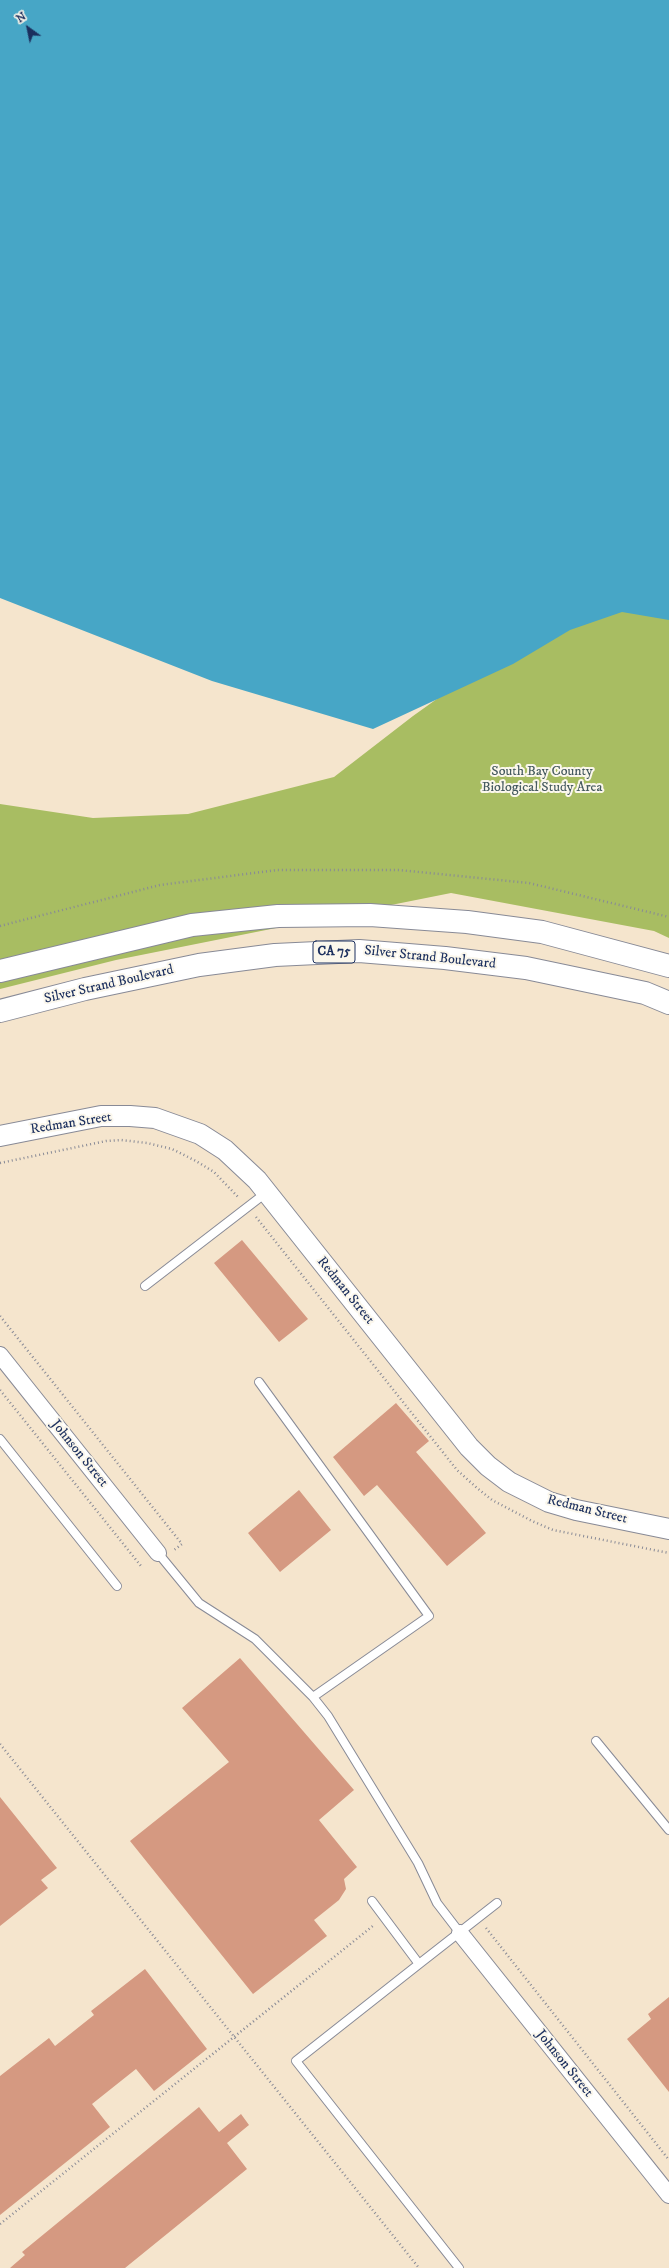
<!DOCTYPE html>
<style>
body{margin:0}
#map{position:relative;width:669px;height:2268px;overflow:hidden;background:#f5e5cd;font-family:"IM FELL DW Pica",serif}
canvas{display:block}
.north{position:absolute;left:8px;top:8px;width:40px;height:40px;-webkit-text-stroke:3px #fbf7ec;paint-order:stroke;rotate:327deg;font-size:11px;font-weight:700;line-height:16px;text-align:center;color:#1b2f5e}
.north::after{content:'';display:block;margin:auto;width:14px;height:18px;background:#1b2f5e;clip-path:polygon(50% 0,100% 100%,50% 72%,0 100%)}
</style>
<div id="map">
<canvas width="669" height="2268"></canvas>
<div class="north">N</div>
</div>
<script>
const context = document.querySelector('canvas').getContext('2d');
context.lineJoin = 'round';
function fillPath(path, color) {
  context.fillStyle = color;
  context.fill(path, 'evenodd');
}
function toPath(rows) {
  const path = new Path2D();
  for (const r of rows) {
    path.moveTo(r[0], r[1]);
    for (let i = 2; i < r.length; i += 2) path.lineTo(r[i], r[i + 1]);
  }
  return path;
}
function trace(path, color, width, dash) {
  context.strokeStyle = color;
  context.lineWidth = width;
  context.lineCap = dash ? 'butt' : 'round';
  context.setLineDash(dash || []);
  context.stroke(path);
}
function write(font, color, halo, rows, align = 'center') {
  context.font = font + ' "IM FELL DW Pica",serif';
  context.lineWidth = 4;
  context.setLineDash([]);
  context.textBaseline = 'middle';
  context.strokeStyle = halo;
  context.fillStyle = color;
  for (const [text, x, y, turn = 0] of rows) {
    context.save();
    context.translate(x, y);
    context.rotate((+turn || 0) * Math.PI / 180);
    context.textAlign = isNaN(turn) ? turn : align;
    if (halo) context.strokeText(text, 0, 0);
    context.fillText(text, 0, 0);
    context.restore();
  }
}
fillPath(toPath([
 [669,591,669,938,654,931,451,893,116,960,0,989,0,804,93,818,188,814,334,777,413,716,521,639]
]), '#a8bd62');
fillPath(toPath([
 [0,0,669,0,669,620,622,612,570,630,513,664,373,729,212,681,0,598]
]), '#47a6c6');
fillPath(toPath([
 [242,1240,308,1319,279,1342,214,1263],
 [396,1403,429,1441,416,1452,486,1533,447,1566,377,1485,364,1496,333,1457],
 [299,1490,331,1530,280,1572,248,1533],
 [240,1658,354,1790,319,1820,357,1867,344,1879,346,1889,339,1900,314,1920,327,1936,253,1994,130,1841,229,1762,182,1708],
 [0,1797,57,1868,41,1880,48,1888,0,1926],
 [145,1969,207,2049,154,2091,136,2069,92,2104,110,2127,0,2215,0,2076,49,2038,55,2046,94,2015,91,2011],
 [669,1997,669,2092,627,2039,651,2019,648,2014],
 [199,2107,219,2132,241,2114,249,2125,227,2143,247,2169,125,2268,10,2268,25,2255,22,2252]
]), '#d59981');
const service = toPath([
 [145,1286,267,1192],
 [259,1382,429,1616,313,1697],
 [0,1439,117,1586],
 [158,1553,199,1603,255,1639,313,1697,328,1716,418,1863,437,1903,460,1933],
 [596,1741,669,1830],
 [372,1901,419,1964,497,1903],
 [419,1964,296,2061,459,2268]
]);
const minor = toPath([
 [0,1355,158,1553],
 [460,1933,669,2195]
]);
const tertiary = toPath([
 [0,1136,101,1116,130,1116,155,1118,200,1134,225,1150,257,1180,469,1447,488,1466,509,1482,549,1502,576,1510,669,1529]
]);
const trunk = toPath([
 [0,971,192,925,278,916,370,915,467,922,542,932,669,966],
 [0,1011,85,989,199,965,275,955,359,951,445,958,526,968,645,993,669,1003]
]);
trace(service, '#888a96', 10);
trace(minor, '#888a96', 18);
trace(tertiary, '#888a96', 22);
trace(trunk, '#888a96', 24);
trace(toPath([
 [0,926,160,885,277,870,399,870,529,883,669,917],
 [0,1163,106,1141,121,1140,147,1143,172,1149,196,1161,214,1172,239,1198],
 [256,1217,457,1470,477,1488,492,1500,532,1521,553,1530,669,1553],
 [0,1316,182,1544,174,1550],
 [0,1390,141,1566],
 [0,1744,419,2268],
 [486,1928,669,2160],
 [0,2224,374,1925]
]), '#888a96', 2.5, [1, 3]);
trace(service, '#fff', 8);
trace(minor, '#fff', 16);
trace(tertiary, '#fff', 20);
trace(trunk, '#fff', 22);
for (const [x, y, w] of [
 [334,952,42]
]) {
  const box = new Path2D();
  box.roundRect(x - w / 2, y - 11, w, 22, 3);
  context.fillStyle = '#fbf7ec';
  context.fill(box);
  trace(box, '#1b2f5e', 1);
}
write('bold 13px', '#1b2f5e', null, [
 ["CA 75",334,952]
]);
write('14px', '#455a5f', '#fbf7ec', [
 ["South Bay County",542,772],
 ["Biological Study Area",542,788]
]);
write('14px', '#1b2f5e', '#fbf7ec', [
 ["Silver Strand Boulevard",430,958,6],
 ["Silver Strand Boulevard",109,985,-13],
 ["Redman Street",71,1124,-9],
 ["Redman Street",345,1291,51],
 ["Johnson Street",79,1454,51],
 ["Redman Street",587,1510,14],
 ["Johnson Street",564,2064,51]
]);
</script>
